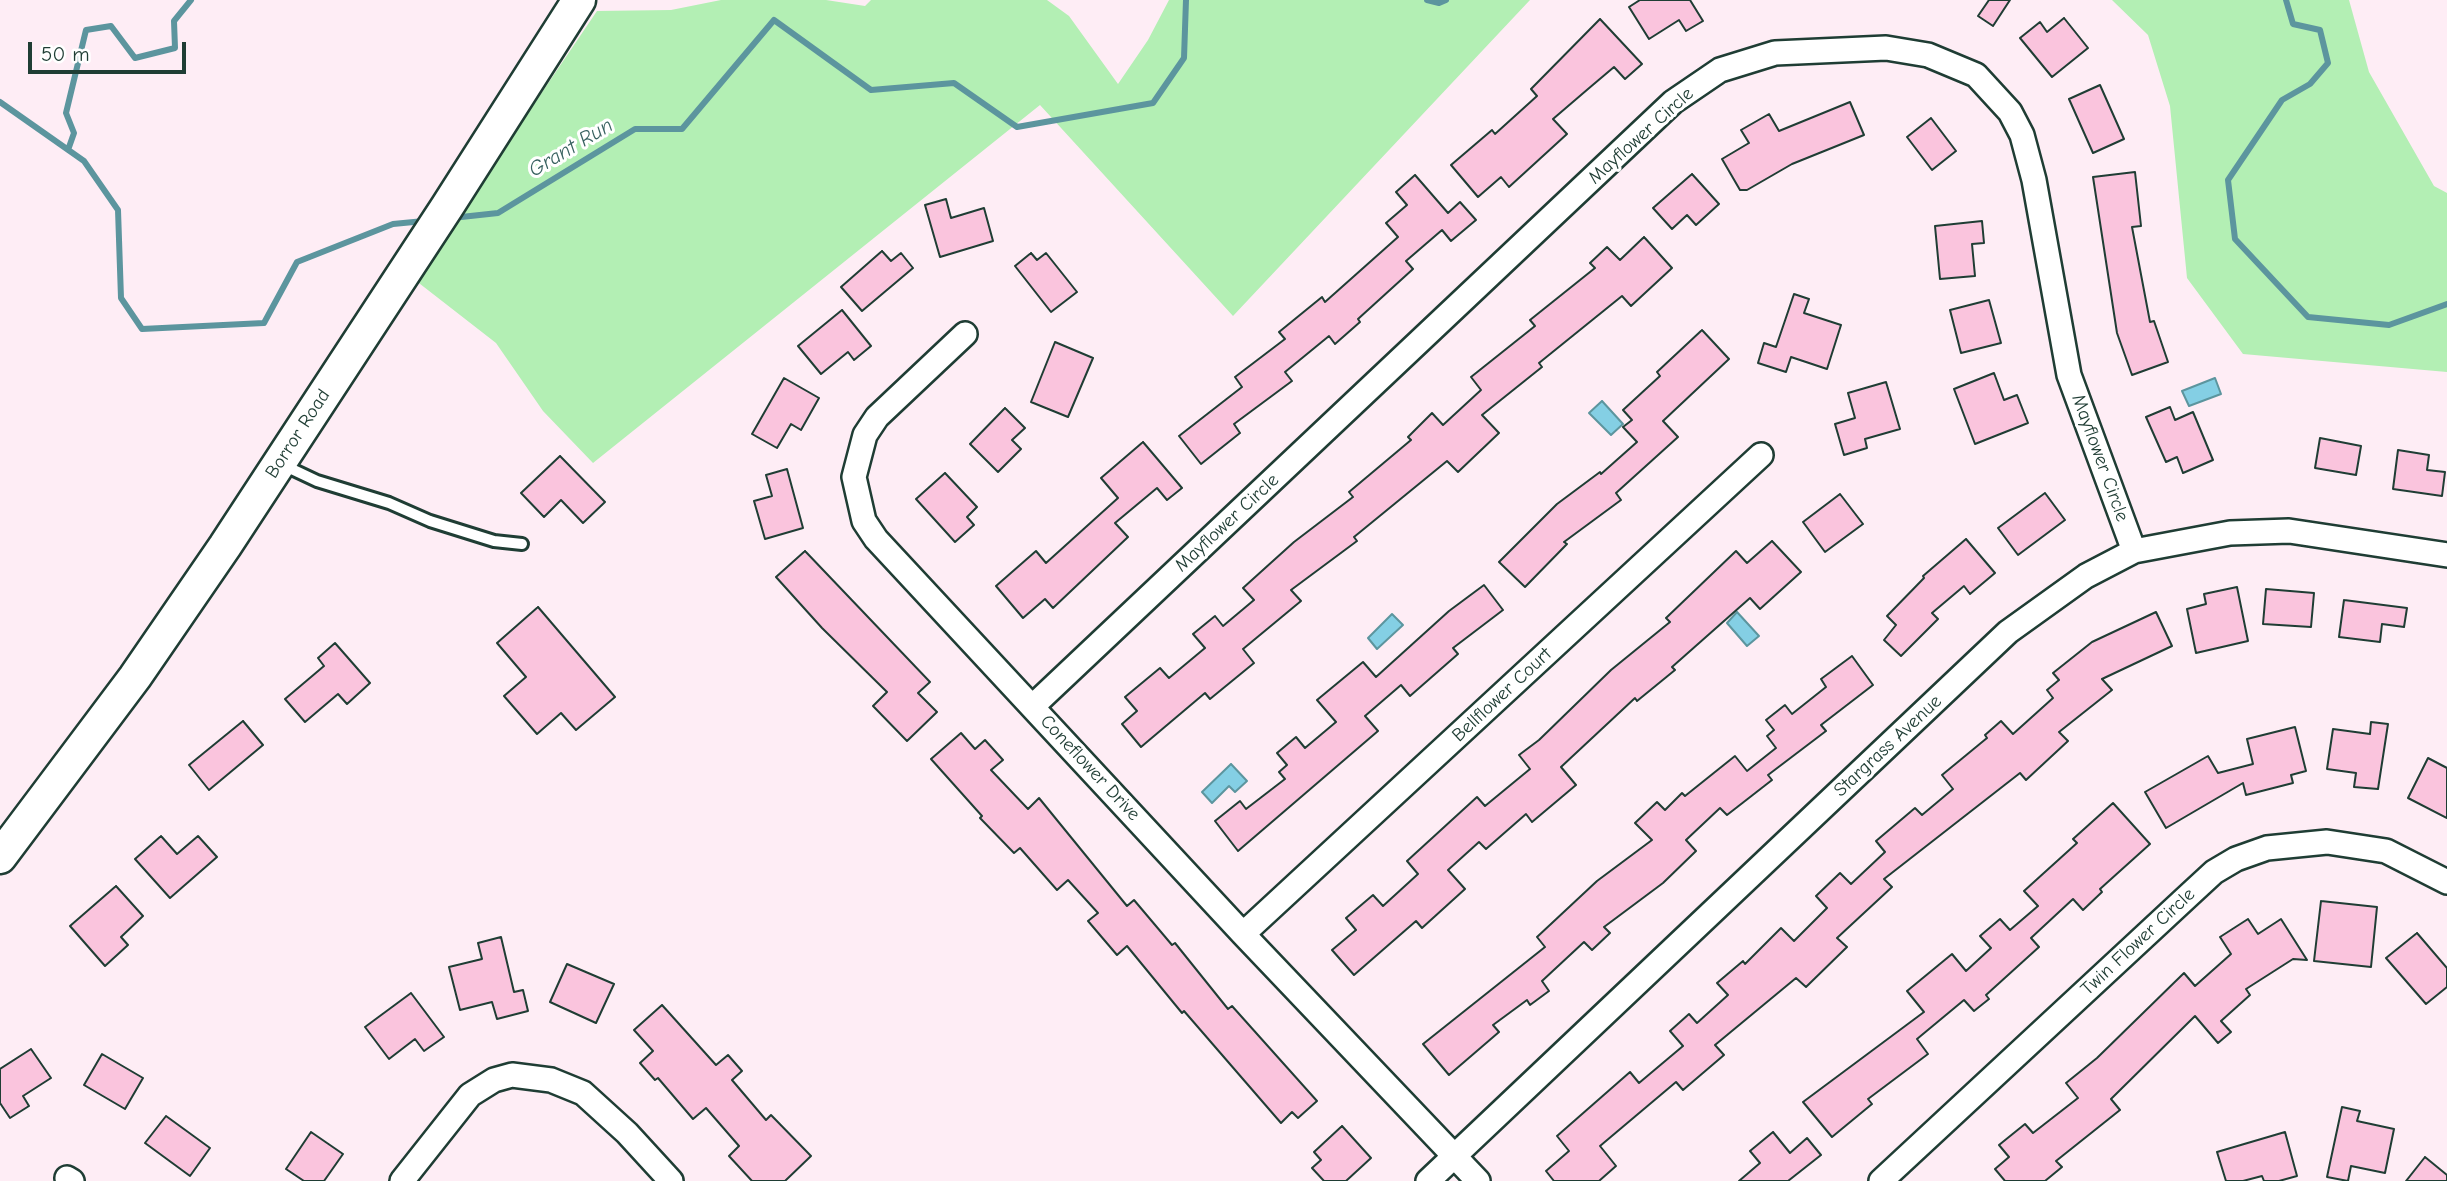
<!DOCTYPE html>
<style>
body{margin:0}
#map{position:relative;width:2447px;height:1181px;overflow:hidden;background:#feedf5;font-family:"Comic Neue",sans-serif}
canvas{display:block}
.scale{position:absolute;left:28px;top:42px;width:158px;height:32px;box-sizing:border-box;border:4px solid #1f3d34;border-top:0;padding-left:9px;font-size:21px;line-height:24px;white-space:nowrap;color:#1f3d34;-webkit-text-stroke:5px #fff;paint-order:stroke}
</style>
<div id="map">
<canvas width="2447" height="1181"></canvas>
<div class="scale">50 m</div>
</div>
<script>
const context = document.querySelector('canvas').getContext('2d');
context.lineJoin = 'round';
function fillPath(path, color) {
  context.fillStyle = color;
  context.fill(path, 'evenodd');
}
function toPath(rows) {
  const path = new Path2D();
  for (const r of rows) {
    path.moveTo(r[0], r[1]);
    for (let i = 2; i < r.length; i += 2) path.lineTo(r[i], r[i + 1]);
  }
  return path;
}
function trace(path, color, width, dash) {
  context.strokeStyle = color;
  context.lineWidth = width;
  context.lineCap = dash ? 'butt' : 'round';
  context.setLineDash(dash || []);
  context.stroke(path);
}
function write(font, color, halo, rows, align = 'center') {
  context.font = font + ' "Comic Neue",sans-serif';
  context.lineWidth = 6;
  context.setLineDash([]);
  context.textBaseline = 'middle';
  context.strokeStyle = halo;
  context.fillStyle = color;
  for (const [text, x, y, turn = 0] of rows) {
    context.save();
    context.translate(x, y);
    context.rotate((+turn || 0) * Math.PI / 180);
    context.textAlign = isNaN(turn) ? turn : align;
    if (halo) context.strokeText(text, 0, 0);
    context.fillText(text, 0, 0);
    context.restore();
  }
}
fillPath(toPath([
 [721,0,826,0,865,6,871,0,1047,0,1069,16,1118,84,1148,40,1169,0,1530,0,1233,316,1040,105,593,463,543,411,496,343,415,280,597,11,671,10],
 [2112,0,2349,0,2369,72,2434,186,2447,193,2447,372,2243,354,2187,278,2170,106,2148,35]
]), '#b3efb4');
const water = toPath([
 [2215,378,2221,394,2189,406,2182,391,2215,378],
 [1602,401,1623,424,1611,435,1589,413,1602,401],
 [1737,612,1759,636,1747,646,1727,623,1737,612],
 [1392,614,1403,625,1377,649,1368,638,1392,614],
 [1231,764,1247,781,1235,792,1229,786,1212,803,1202,792,1231,764]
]);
fillPath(water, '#84cfe4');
trace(water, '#5c959e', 2);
trace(toPath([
 [1427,0,1439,3,1446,0],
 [2286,0,2293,24,2320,30,2328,63,2310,84,2282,100,2228,180,2235,239,2308,317,2389,325,2447,304],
 [0,102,84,161,118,210,121,298,142,329,264,323,297,262,393,224,424,221],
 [68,150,74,133,66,113,86,30,111,26,135,58,175,48,174,21,191,0],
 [452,218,498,213,635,129,682,129,774,20,871,90,954,83,1017,127,1153,103,1184,58,1186,0]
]), '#5c959e', 6);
const building = toPath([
 [1640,0,1690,0,1703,21,1686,31,1679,20,1649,39,1629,7,1640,0],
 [1989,0,2010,0,1993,26,1978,16,1989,0],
 [2064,18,2088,48,2052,77,2020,38,2040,22,2047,32,2064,18],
 [1600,19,1642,64,1625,79,1614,67,1588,89,1553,119,1567,134,1509,187,1501,177,1478,197,1451,165,1492,130,1495,134,1537,96,1531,89,1600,19],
 [2100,85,2124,139,2093,153,2069,99,2100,85],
 [1850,102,1864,135,1792,164,1747,190,1740,190,1722,159,1749,143,1741,130,1769,114,1779,131,1850,102],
 [1931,118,1956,151,1932,170,1907,137,1931,118],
 [2135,172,2141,226,2132,227,2150,322,2154,321,2168,362,2132,375,2117,333,2093,177,2135,172],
 [1692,174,1719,204,1696,225,1687,215,1672,229,1653,208,1692,174],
 [1415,175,1448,213,1460,202,1476,220,1451,241,1442,230,1406,261,1413,269,1358,319,1360,322,1335,344,1329,336,1285,372,1292,381,1234,424,1240,433,1201,464,1179,436,1242,387,1235,377,1285,339,1279,332,1322,297,1325,302,1398,237,1386,223,1407,205,1396,192,1415,175],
 [946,199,951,218,984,208,993,241,940,257,925,205,946,199],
 [1982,221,1984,243,1972,244,1975,276,1940,279,1935,226,1982,221],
 [1644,237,1672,268,1631,306,1622,296,1539,363,1542,367,1482,415,1499,433,1458,472,1447,461,1354,537,1357,541,1291,590,1301,601,1243,649,1254,663,1210,699,1205,693,1141,747,1122,724,1137,711,1125,697,1160,668,1169,678,1205,648,1193,634,1215,616,1223,626,1254,600,1243,588,1294,542,1353,497,1349,492,1411,440,1408,437,1432,413,1443,425,1481,390,1471,377,1535,326,1530,320,1595,268,1590,263,1607,247,1620,260,1644,237],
 [882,251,891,261,901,253,913,268,862,311,841,287,882,251],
 [1031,253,1037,260,1046,253,1077,292,1051,312,1015,266,1031,253],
 [1794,294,1809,299,1804,313,1841,325,1827,369,1791,357,1786,372,1758,363,1764,343,1776,347,1794,294],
 [1989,300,2001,343,1961,353,1950,310,1989,300],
 [842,310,871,346,854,360,848,352,821,374,798,346,842,310],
 [1702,330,1729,359,1663,421,1678,437,1616,493,1621,500,1564,542,1567,544,1525,587,1499,562,1557,504,1600,472,1601,474,1637,442,1623,427,1632,420,1623,410,1660,376,1657,372,1702,330],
 [1055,342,1093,358,1068,417,1031,402,1055,342],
 [1994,373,2004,400,2017,395,2028,423,1975,444,1954,389,1994,373],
 [784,378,819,398,801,430,791,424,777,448,752,434,784,378],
 [1886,382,1900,429,1865,439,1867,448,1844,455,1835,424,1855,418,1848,393,1886,382],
 [2170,407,2175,420,2193,412,2213,460,2183,473,2177,457,2166,462,2146,417,2170,407],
 [1005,408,1025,428,1012,440,1021,449,998,472,970,444,1005,408],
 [2320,438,2361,446,2356,475,2315,468,2320,438],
 [1143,442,1182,488,1167,500,1157,488,1115,523,1128,537,1053,608,1045,599,1023,618,996,586,1036,551,1046,563,1118,498,1101,478,1143,442],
 [2398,450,2429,455,2427,470,2445,472,2442,496,2393,489,2398,450],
 [560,456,605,502,583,523,561,500,544,517,521,493,560,456],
 [787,469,803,528,765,539,754,501,772,496,766,475,787,469],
 [945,473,977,507,967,517,974,525,955,542,916,499,945,473],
 [2045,493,2065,520,2018,555,1998,528,2045,493],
 [1840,494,1863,524,1825,552,1803,522,1840,494],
 [1966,539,1995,573,1970,594,1964,586,1932,613,1938,619,1901,656,1884,640,1896,625,1887,616,1924,578,1923,576,1966,539],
 [1772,541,1801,572,1760,609,1750,598,1672,667,1675,670,1637,701,1635,698,1561,767,1576,785,1532,822,1526,814,1486,849,1479,842,1448,870,1465,889,1422,928,1416,921,1354,975,1332,950,1356,930,1346,918,1373,895,1383,906,1418,874,1407,861,1477,797,1485,806,1530,769,1519,755,1539,740,1611,670,1670,622,1666,618,1736,551,1747,563,1772,541],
 [805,551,930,682,918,693,937,712,907,741,873,706,887,692,822,628,776,577,805,551],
 [1484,585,1503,610,1453,648,1458,654,1410,696,1401,685,1365,716,1378,731,1238,851,1215,821,1240,801,1246,809,1285,779,1279,772,1287,765,1277,753,1296,737,1305,748,1336,722,1317,700,1363,662,1376,677,1449,611,1484,585],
 [2237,587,2248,641,2196,653,2187,609,2206,604,2204,594,2237,587],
 [2266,589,2314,593,2311,627,2263,624,2266,589],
 [2344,600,2407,608,2404,627,2382,624,2380,642,2339,637,2344,600],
 [538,607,615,697,576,730,561,713,537,734,504,696,526,677,497,643,538,607],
 [2156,612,2172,646,2102,679,2112,690,2059,732,2068,741,2026,780,2020,773,1884,879,1892,887,1837,938,1847,947,1806,987,1796,978,1715,1045,1724,1055,1683,1090,1676,1082,1600,1146,1616,1166,1599,1181,1554,1181,1546,1171,1569,1151,1557,1136,1630,1072,1639,1083,1683,1046,1670,1031,1689,1014,1697,1023,1728,995,1717,983,1743,961,1745,964,1781,928,1794,941,1827,908,1816,896,1840,873,1851,884,1885,852,1876,841,1915,808,1922,815,1953,789,1942,775,1987,738,1985,735,2001,721,2013,734,2053,698,2047,690,2059,680,2053,673,2092,642,2156,612],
 [335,643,370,683,347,704,338,694,305,722,285,699,324,666,318,658,335,643],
 [1852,656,1873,685,1821,725,1826,731,1768,775,1772,780,1727,815,1720,808,1686,840,1696,851,1663,883,1604,927,1610,933,1592,950,1584,942,1542,981,1549,991,1530,1005,1527,1000,1493,1025,1499,1032,1449,1075,1423,1044,1545,947,1537,937,1597,881,1652,840,1635,823,1657,802,1665,810,1682,793,1685,796,1735,756,1747,771,1776,748,1767,736,1774,730,1766,720,1785,705,1792,714,1826,687,1821,679,1852,656],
 [243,721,263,745,209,790,189,765,243,721],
 [2371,722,2388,724,2378,789,2354,787,2356,773,2327,769,2333,729,2370,734,2371,722],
 [2295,727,2306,771,2291,775,2293,783,2246,795,2243,783,2166,828,2145,792,2208,756,2218,773,2253,764,2247,739,2295,727],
 [961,733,975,749,985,740,1003,760,991,770,1028,809,1039,798,1127,906,1134,900,1172,945,1175,943,1228,1009,1232,1006,1317,1101,1298,1118,1292,1112,1281,1123,1184,1011,1182,1013,1127,946,1117,955,1088,921,1098,913,1068,880,1057,890,1020,848,1014,853,980,818,982,816,931,759,961,733],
 [2428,758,2447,768,2447,818,2408,798,2428,758],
 [2113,803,2150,844,2100,889,2102,892,2083,910,2073,899,2031,938,2039,947,1986,995,1989,999,1974,1011,1964,1000,1917,1039,1928,1054,1868,1099,1872,1104,1832,1137,1803,1102,1924,1012,1907,991,1952,954,1966,971,1991,948,1980,936,2000,919,2010,930,2038,906,2024,891,2077,843,2073,839,2113,803],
 [161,836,177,854,198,836,217,857,170,898,135,859,161,836],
 [116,886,143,916,121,937,128,945,105,966,70,926,116,886],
 [2321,901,2377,907,2371,967,2314,961,2321,901],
 [2248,919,2258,934,2281,919,2307,960,2293,959,2246,989,2250,995,2221,1021,2231,1032,2218,1043,2195,1016,2111,1099,2120,1110,2056,1161,2062,1167,2045,1181,2005,1181,1995,1169,2009,1157,1999,1145,2025,1124,2033,1133,2078,1098,2066,1083,2097,1058,2184,973,2195,986,2231,954,2220,937,2248,919],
 [2417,933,2447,968,2447,987,2426,1004,2386,958,2417,933],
 [501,937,514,992,523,990,528,1011,497,1019,492,1002,460,1010,449,967,482,959,478,943,501,937],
 [567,964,614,984,596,1023,550,1002,567,964],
 [411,993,444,1037,424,1051,415,1039,389,1059,365,1027,411,993],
 [662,1005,716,1065,728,1055,742,1071,732,1080,766,1120,771,1115,811,1156,785,1181,752,1181,729,1156,739,1146,706,1108,693,1119,658,1078,655,1080,640,1063,653,1051,634,1030,662,1005],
 [31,1049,51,1078,23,1096,29,1106,10,1118,0,1103,0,1069,31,1049],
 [102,1054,143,1078,125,1109,84,1085,102,1054],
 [2342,1107,2360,1111,2357,1121,2394,1129,2385,1173,2351,1166,2348,1181,2327,1177,2342,1107],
 [166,1116,210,1148,190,1176,145,1143,166,1116],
 [1342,1126,1371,1158,1346,1181,1324,1181,1312,1168,1321,1160,1314,1152,1342,1126],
 [311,1132,343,1154,324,1181,304,1181,286,1169,311,1132],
 [1773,1132,1790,1153,1807,1138,1821,1155,1788,1181,1739,1181,1760,1163,1750,1151,1773,1132],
 [2285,1132,2297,1176,2279,1181,2264,1181,2262,1176,2243,1181,2226,1181,2217,1152,2285,1132],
 [2425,1157,2447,1175,2447,1181,2406,1181,2425,1157]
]);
fillPath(building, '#fac4dd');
trace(building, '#1f3d34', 2);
const lane = toPath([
 [281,464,317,481,389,503,430,521,494,541,522,544]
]);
const street = toPath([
 [965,334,877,417,865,435,854,477,864,521,876,539,1243,934,1478,1181],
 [1033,706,1673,102,1720,70,1775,53,1886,48,1928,55,1976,75,2010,112,2022,135,2034,180,2069,375,2134,551],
 [1243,934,1761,455],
 [67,1178,72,1181],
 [402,1181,470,1095,494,1080,512,1075,551,1080,583,1093,627,1133,671,1181],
 [1428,1181,2008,632,2086,576,2134,551,2230,533,2289,531,2447,555],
 [1881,1181,2188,896,2214,872,2236,859,2267,848,2327,842,2386,851,2447,882]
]);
const secondary = toPath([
 [0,857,135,677,225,546,447,207,579,0]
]);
trace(lane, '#1f3d34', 16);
trace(street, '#1f3d34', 28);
trace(secondary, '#1f3d34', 37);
trace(lane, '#fff', 10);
trace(street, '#fff', 23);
trace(secondary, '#fff', 32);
write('19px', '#1f3d34', '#fff', [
 ["Mayflower Circle",1641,136,-42],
 ["Borror Road",298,434,-57],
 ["Mayflower Circle",2100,458,70],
 ["Mayflower Circle",1227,523,-43],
 ["Bellflower Court",1502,695,-43],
 ["Stargrass Avenue",1888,746,-43],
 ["Coneflower Drive",1090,768,47],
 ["Twin Flower Circle",2138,942,-43]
]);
write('italic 21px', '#386260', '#fff', [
 ["Grant Run",571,148,-31]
]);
</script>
